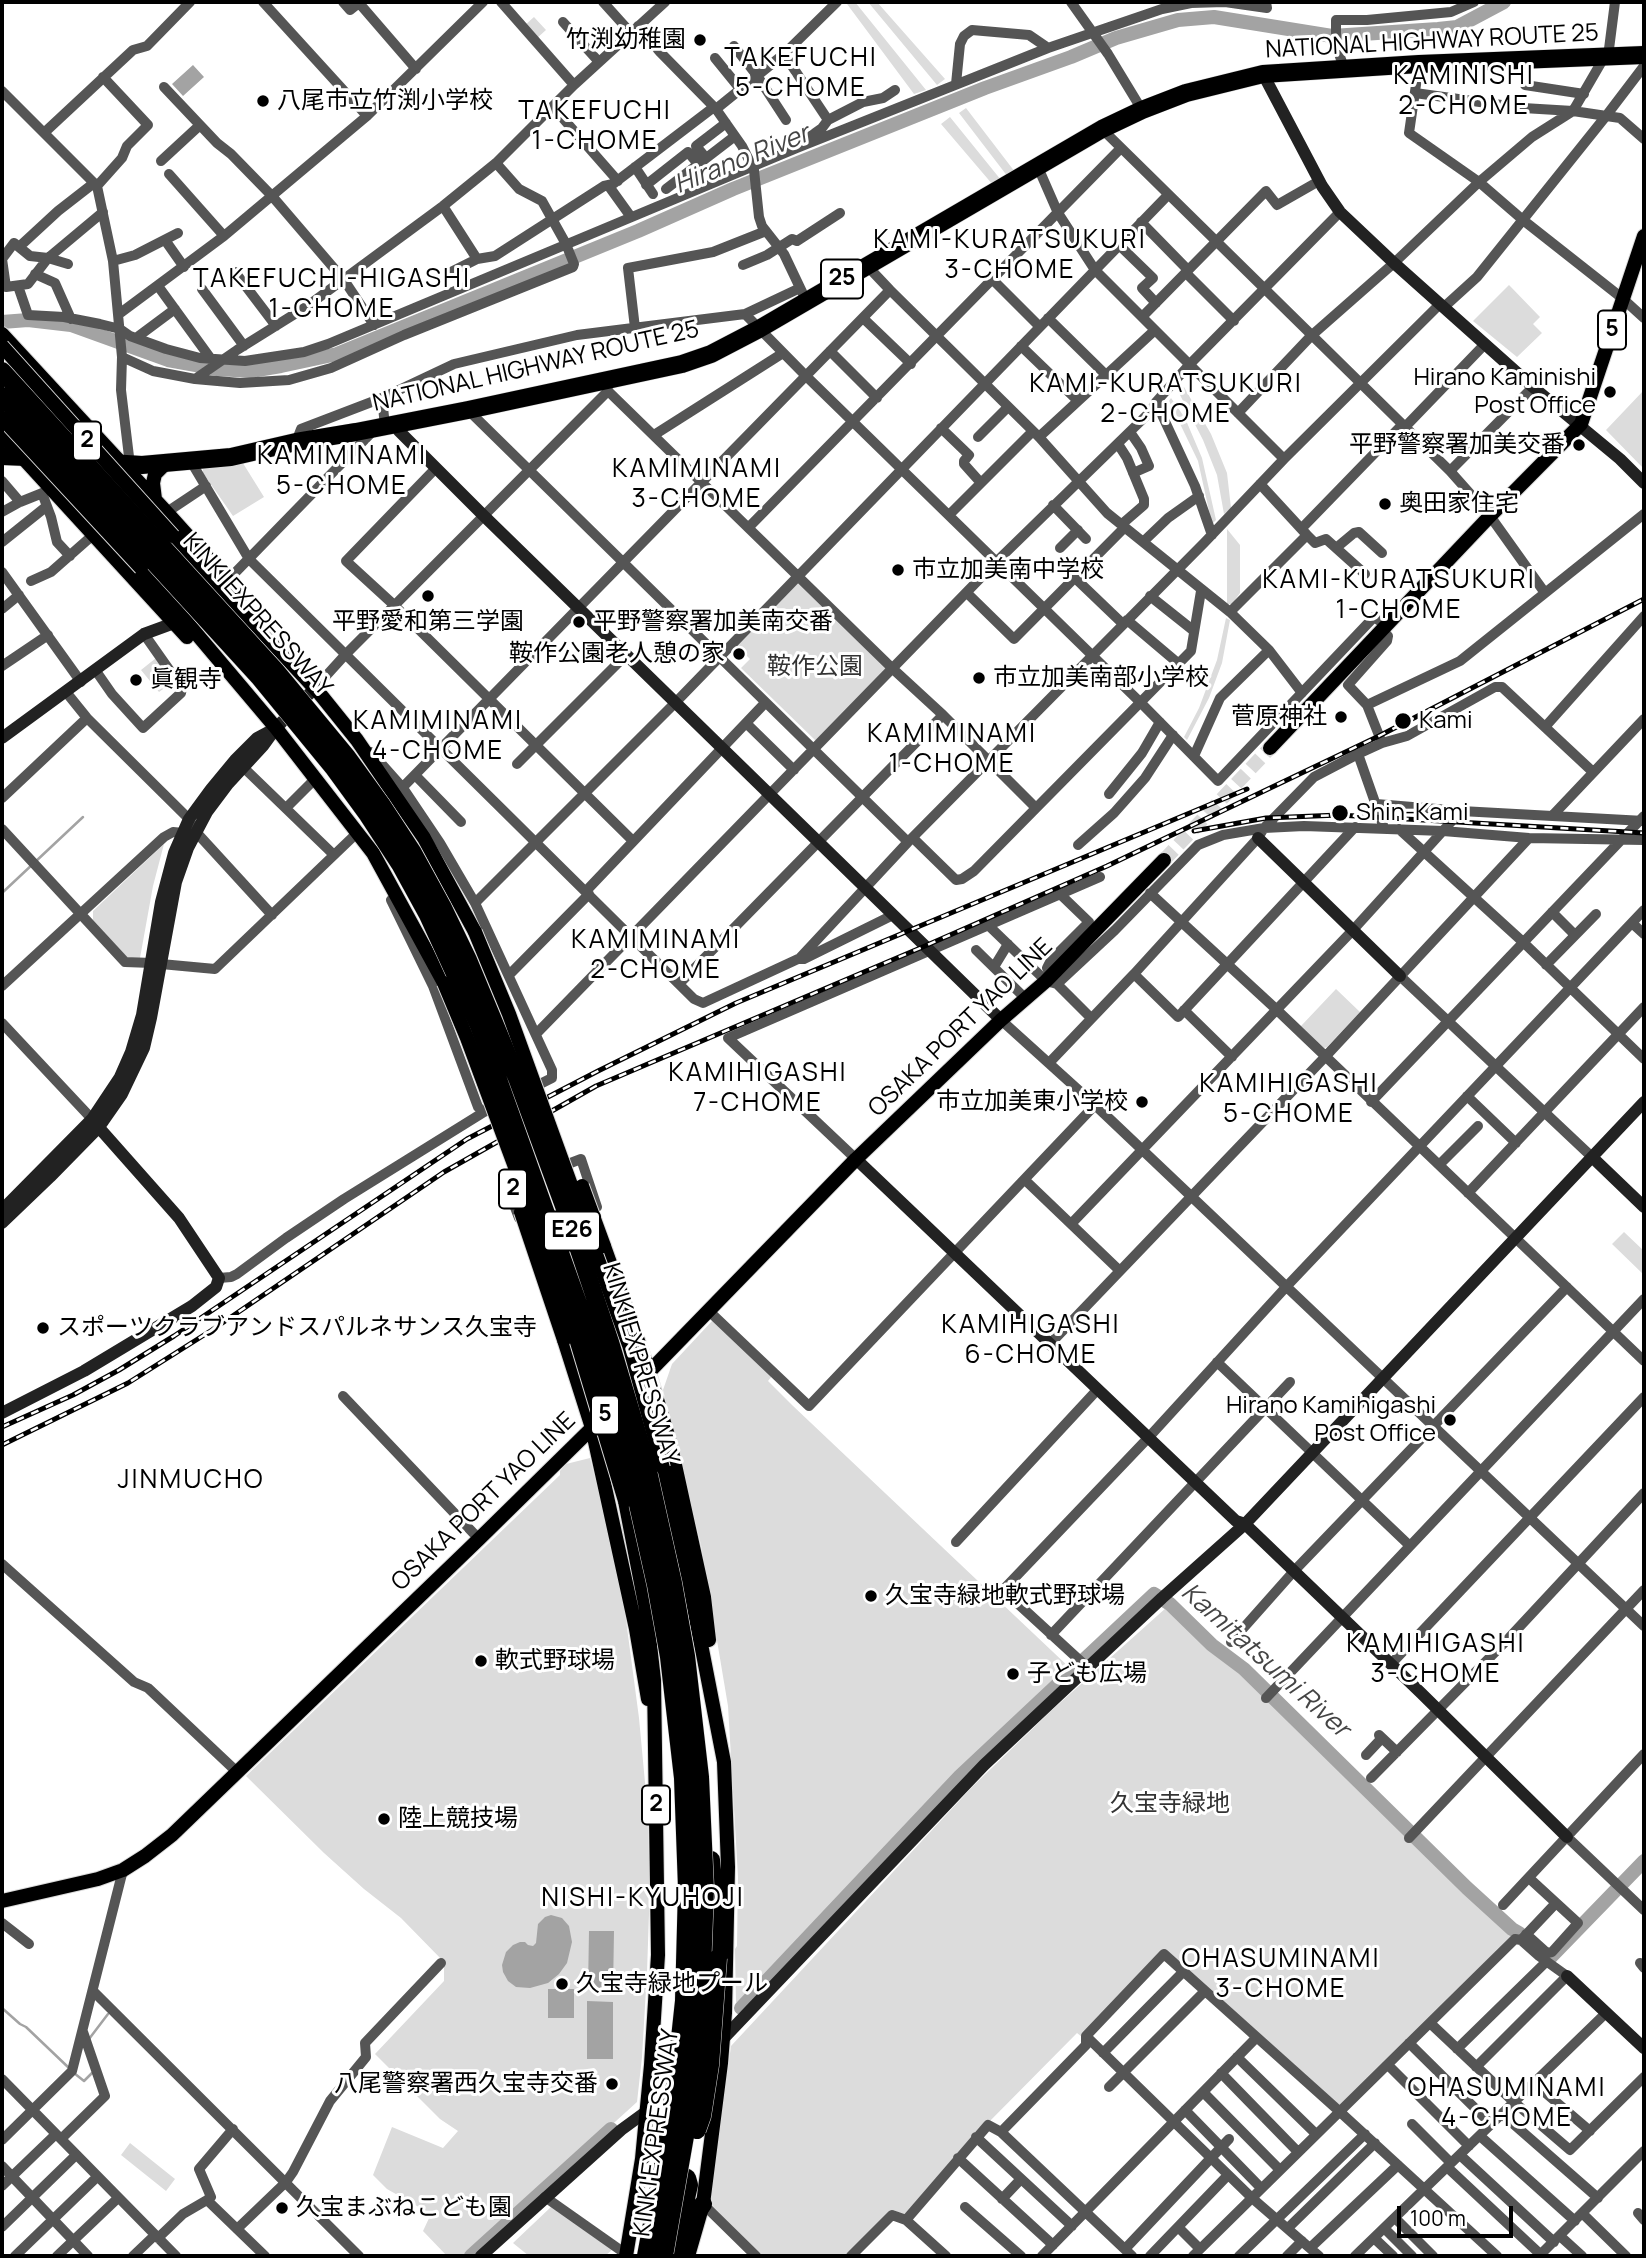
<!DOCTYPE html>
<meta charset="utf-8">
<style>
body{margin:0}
#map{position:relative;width:1646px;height:2258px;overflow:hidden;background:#fff;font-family:Manrope,sans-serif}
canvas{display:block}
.frame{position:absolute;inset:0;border:4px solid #000;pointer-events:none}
.scale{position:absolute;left:1397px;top:2206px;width:116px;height:32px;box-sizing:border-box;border:4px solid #000;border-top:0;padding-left:9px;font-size:21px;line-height:24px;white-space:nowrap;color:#000;-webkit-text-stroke:5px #fff;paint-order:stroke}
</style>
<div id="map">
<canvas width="1646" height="2258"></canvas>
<div class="frame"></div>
<div class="scale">100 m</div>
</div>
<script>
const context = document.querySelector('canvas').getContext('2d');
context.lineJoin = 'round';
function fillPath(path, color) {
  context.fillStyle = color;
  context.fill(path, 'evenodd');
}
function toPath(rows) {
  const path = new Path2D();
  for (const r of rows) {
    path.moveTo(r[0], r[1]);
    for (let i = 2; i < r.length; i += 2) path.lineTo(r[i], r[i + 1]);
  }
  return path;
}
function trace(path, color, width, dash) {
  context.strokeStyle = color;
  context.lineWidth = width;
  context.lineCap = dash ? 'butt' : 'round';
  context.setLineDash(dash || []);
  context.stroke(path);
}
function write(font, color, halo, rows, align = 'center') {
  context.font = font + ' Manrope,"Noto Sans JP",sans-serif';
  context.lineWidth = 6;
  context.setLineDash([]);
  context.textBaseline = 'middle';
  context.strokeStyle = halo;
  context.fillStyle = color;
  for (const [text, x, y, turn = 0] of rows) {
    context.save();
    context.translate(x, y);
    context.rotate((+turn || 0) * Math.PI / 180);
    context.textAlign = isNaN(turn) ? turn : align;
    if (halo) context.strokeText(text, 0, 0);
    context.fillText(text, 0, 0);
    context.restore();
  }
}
fillPath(toPath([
 [850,2,855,2,926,90,914,94,847,4],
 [868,2,877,2,945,79,937,85],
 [534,17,546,30,536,39,524,26],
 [966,108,1015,172,1008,177,959,113],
 [950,117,1001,180,993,185,941,124],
 [1509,285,1540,317,1533,324,1542,333,1517,357,1473,321],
 [1184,387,1211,434,1227,473,1231,508,1224,514,1217,475,1203,440,1179,393],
 [1644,390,1644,469,1606,430],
 [1171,398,1185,418,1202,458,1216,520,1212,524,1198,461,1169,401],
 [241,460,264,497,233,516,203,473,203,468],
 [1227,529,1240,545,1240,593,1232,604,1227,604],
 [797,583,802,583,887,669,819,740,815,740,741,668,750,659,736,645],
 [1226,618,1230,620,1222,663,1209,698,1187,740,1184,737,1199,708,1217,660],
 [156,658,174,681,159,692,141,670],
 [164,844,153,886,140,958,127,957,93,920,93,911],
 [1336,989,1360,1012,1327,1047,1324,1048,1301,1026],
 [1624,1232,1644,1251,1644,1275,1612,1244],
 [712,1321,715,1321,772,1376,768,1381,792,1405,1071,1669,960,1774,741,2007,736,2002,735,1949,737,1946,738,1877,728,1706,701,1545,663,1390,672,1364],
 [590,1458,617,1566,626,1620,639,1718,647,1804,650,1885,647,1972,642,2057,637,2102,467,2256,447,2256,423,2231,431,2214,387,2189,373,2175,392,2127,443,2148,458,2131,440,2119,375,2054,444,1981,444,1962,401,1918,364,1889,324,1853,246,1776,560,1475,560,1471,566,1464],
 [1167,1607,1209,1647,1242,1671,1514,1934,1341,2105,1332,2101,1165,1950,1082,2037,1077,2033,986,2125,906,2216,894,2210,847,2256,761,2256,712,2207,710,2203,731,2046,973,1786,1052,1710],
 [130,2143,175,2179,166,2191,121,2155],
 [552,2206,613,2249,605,2256,529,2256,513,2243]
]), '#dcdcdc');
fillPath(toPath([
 [193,65,204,77,183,96,172,84],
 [551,1915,562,1918,569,1926,572,1942,567,1963,559,1974,548,1983,530,1988,516,1987,508,1981,503,1972,502,1965,506,1952,513,1945,520,1942,525,1942,528,1945,533,1946,536,1943,538,1924,545,1917],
 [589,1931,614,1931,613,1990,588,1989],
 [548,1989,574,1989,574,2018,548,2018],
 [587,2001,613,2002,613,2059,587,2059]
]), '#a3a3a3');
trace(toPath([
 [2,893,83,817],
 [2,2008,20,2024,26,2027,69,2068],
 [89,2039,108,2014],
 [74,2073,84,2081,92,2073]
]), '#a3a3a3', 2.5);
trace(toPath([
 [2,322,28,320,71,325,168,360,218,369,251,371,281,366,337,354,638,231,733,189,985,88,1071,57,1116,38,1178,20,1214,17,1332,36,1438,29,1457,27,1504,2],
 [741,2008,960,1776,1154,1594,1170,1604,1212,1645,1244,1669,1467,1888,1512,1929,1519,1933,1547,1958,1551,1957,1644,1861],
 [471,2256,611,2129]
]), '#a3a3a3', 14);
trace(toPath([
 [1164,860,1270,748]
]), '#d9d9d9', 14, [14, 7]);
const primary = toPath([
 [2,334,171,517,241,595],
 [2,435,187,637],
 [155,499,153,483,155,474,165,464],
 [173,536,320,694,357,740,424,838,475,932],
 [141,568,276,728,373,853,444,983],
 [1270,748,1490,516,1581,424,1644,236],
 [604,1246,646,1363,670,1442,704,1597,709,1640],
 [564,1340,592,1428,636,1629,648,1699],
 [663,1468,686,1567,724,1762,728,1867,725,2013,721,2063,703,2204,688,2256],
 [625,1501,646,1609,654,1680,658,1955,651,2065,642,2159,626,2256],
 [2,1901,98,1879,123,1870,145,1856,172,1835,479,1539,648,1373,856,1159,1001,1020,1046,981,1164,860]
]);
const highway = toPath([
 [2,456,50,458],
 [95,462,142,465,231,457,296,442,356,432,468,410,682,364,711,354,759,329,1102,129,1142,110,1186,93,1263,74,1419,64,1644,55],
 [711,1860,717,1921,718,1958],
 [670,2177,674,2174,679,2174,687,2178,689,2185,673,2256],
 [686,2238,691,2221,703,2204]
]);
trace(primary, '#dbdbdb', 16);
trace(highway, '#dbdbdb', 19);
trace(toPath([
 [263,2,367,116],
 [343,2,350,10,360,2],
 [501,2,574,85],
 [603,2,631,33],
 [1071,2,1108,54,1142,110],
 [359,3,416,69],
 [563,22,599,62],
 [638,26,660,52,716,109,742,146,754,170,759,217,762,226,784,254,803,294],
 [734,46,758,77,786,120],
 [784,54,828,120],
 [715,58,741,90],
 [1419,64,1409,133,1479,182,1523,220,1622,298,1644,318],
 [1344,68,1336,45,1336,20,1367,20,1451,12,1474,2],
 [956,84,960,44,964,36,972,30,1029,35,1048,48],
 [1525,85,1584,94],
 [164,87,217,143,231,154,272,196,344,280,374,325],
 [2,91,97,186,113,261,122,357,121,390,130,465],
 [1415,93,1523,108,1573,111,1620,118,1644,139],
 [553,107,618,181],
 [716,109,784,54,837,2],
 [1102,129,1450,471,1490,516,1545,593],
 [45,132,133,50,147,46,190,2],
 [805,140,822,128,828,120,863,102,883,98,895,90],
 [706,158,696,146,726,123],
 [161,161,200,125],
 [1037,165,1058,213,1095,270,1284,459],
 [635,167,653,194],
 [169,174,224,236],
 [608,185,631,217],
 [646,185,688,152,698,164],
 [97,186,122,158,127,146,148,125,103,77],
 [666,189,735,136],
 [443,206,477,259],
 [1141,222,1188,270],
 [165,240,184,267],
 [1119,245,1153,278,1142,288,1156,303],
 [19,247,58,211,94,183],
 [113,261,135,255,178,233],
 [869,263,872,271,890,290,1039,437,1107,513,1230,612,1269,650,1302,693],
 [68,264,48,258,30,256,14,243,2,259,6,287,28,284,48,258,103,212],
 [743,265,767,255,792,239,797,241,840,213],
 [235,272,276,326],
 [451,272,477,259,495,256,604,186,613,184,714,107],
 [1186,273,1234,321],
 [35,274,55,283,71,319],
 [992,279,1040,327],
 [18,286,28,315,64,317,100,324,120,329,130,336,166,349,200,358,245,361,304,352,328,344,797,148,1048,48,1162,9,1191,3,1225,2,1267,8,1266,2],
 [158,286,211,359],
 [202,289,244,346],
 [1444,307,1477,277,1606,116,1644,66],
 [119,314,224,236,367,116,483,2],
 [745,314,806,376,1141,703,1218,781,1374,617,1386,625],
 [1142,317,1266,191,1277,205,1319,181],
 [863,318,911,364],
 [1048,318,1106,375],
 [635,328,628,268,713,252,766,231],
 [136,338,175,309],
 [1021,346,1078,401],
 [830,351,877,398],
 [122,357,153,371,195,379,240,383,289,380,331,368,404,335,573,267,574,264,566,244,542,201,519,189,496,163],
 [195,379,237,350,306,307,443,206,496,163,574,85,665,2],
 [607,381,608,391,893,669,943,715,1036,808],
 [382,398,385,426],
 [1156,402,1195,486,1212,535],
 [468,410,908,842],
 [1238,413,1311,336,1394,263,1479,182,1532,137,1573,111,1609,49,1615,2],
 [1405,427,1485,344],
 [941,428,969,455,964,461,964,464,981,483],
 [1130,432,1141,448,1149,466,1133,473],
 [654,435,783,353],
 [978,437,1008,407],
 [1039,437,1155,330],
 [296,442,301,429,382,398,454,364,577,335,745,314,800,288],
 [1118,444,1127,458,1144,499,1144,505,1122,524],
 [190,460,249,559,694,999,703,1003,798,959,804,959,893,915],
 [436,468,346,561,394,605,633,841],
 [1450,471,1533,387],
 [2,481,20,502],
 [1260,484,1307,535,1315,543,1326,539,1365,574],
 [42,493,51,517,57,542,70,556],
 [1053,505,1086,539],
 [2,512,20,502,45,492],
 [167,512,206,486],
 [949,515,1032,432],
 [749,527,1121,148],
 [1302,528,1402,425],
 [1144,541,1168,518,1199,496],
 [2,542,47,506],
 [1060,548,1078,530],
 [1336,548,1354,533,1359,532,1382,553],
 [2,572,81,682],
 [1075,578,1123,624],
 [228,580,374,430],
 [31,581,51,572,93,535],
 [967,593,1014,639,1125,527],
 [1150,596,1194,631],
 [2,609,19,595],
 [1230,612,1307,535],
 [660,620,671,610],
 [1127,620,1179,664],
 [2,666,48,635],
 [96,671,112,694,143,728,181,693,182,688,144,634],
 [315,688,345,655,608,391],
 [66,692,87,718,189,819,196,832,272,915],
 [1367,705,1460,661,1644,514],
 [746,723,794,770],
 [1545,727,1644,616],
 [1382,743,1367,705,1348,685,1387,641,1388,636,1382,630],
 [371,752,403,788,440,843,475,903,552,1070,552,1078,532,1088],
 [1194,756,1220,698,1269,650],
 [517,764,626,655],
 [243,767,334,855],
 [415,775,461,822],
 [400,790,890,290],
 [1109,794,1142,753,1160,722],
 [2,798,87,718],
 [1376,804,1461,811,1644,821],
 [286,808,315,779],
 [1553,815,1644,719],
 [1384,828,1358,754,1382,743,1407,736,1495,687,1502,687,1593,772],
 [2,829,125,962,152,963],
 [1399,829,1523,942,1644,1059],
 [913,838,956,880,962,879,974,871,1191,651,1201,591],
 [1078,845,1114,813,1145,778,1173,735],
 [586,891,765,703],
 [1150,893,1277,1010,1644,1361],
 [391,900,433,986,478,1107,484,1112,497,1105],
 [475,903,675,703,1168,195],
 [1552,912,1575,935],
 [1632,923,1644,934],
 [988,925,1046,981,1057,984,1091,1018],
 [976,950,1025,998],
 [799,959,908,842,1204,543,1284,459,1440,304],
 [161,964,215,969,357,833,359,836],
 [1546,965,1596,914],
 [994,967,1008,944],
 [1052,974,1047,968,1051,960,1089,922,1060,894],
 [1134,974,1178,1017,1355,827],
 [509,975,589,894],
 [1400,976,1592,1157],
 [679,984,943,715],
 [1057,984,1115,930,1198,845,1223,835,1264,828,1304,826,1443,831,1529,838,1644,840],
 [2,986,164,837,173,832,183,833],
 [1184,1010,1232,1057],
 [1001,1020,1095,1105,1644,1626],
 [2,1023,92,1119],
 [536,1034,996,562,1150,412,1156,402,1189,365,1340,212],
 [1049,1063,1134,974,1258,838,1264,828,1314,777,1358,754],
 [1467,1096,1516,1143],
 [1371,1102,1644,816],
 [856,1159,728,1038,1100,877],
 [1439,1165,1478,1126],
 [560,1167,581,1159,597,1207],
 [1025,1180,1120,1271],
 [1468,1193,1644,1007],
 [519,1218,508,1189,527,1181],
 [1071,1224,1353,930,1461,811],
 [219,1278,231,1277,237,1274,286,1238,344,1199,484,1112],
 [709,1311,809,1406,1095,1105],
 [1049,1345,1325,1057,1529,838],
 [1217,1362,1410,1546],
 [343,1396,479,1539],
 [956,1542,1098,1389],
 [2,1564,134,1682,148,1688,236,1771],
 [1051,1635,1290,1382],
 [1231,1642,1294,1571,1567,1287],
 [1391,1664,1644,1397],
 [1088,1668,1003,1590,1149,1437,1286,1287,1644,910],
 [1266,1698,1644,1299],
 [1379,1735,1397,1752],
 [1366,1755,1382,1738],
 [1371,1778,1509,1638,1644,1493],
 [1567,1837,1644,1910],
 [1409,1838,1644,1590],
 [1503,1905,1644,1754],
 [2,1923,29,1944],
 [1526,1934,1547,1953,1552,1952,1578,1923,1529,1878],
 [1523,1938,1556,1903],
 [1640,1963,1644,1968],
 [93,1991,359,2256],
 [1430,2023,1514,2102,1570,2150,1644,2077],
 [1086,2036,1252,2198,1319,2256],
 [1409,2043,1491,2124],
 [1457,2049,1546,1962],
 [1103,2053,1184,1971],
 [1237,2057,1316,2134],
 [1388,2065,1469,2146],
 [1221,2073,1298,2152],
 [2,2079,176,2256],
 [1534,2083,1590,2131],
 [1109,2087,1205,1991],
 [1203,2092,1280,2170],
 [1185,2110,1261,2188],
 [1502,2114,1598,2198],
 [1412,2124,1451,2163],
 [1001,2132,1086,2045,1086,2036,1164,1954,1339,2111,1497,2256],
 [1480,2136,1575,2221],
 [976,2137,1072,2226],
 [61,2139,105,2096,83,2032],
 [2,2140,72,2071,123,1870],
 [1460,2155,1554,2242],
 [958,2158,1053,2245],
 [2,2166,88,2256],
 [1447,2167,1541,2255],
 [2,2186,56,2134],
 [545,2197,626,2254],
 [1002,2199,1021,2179],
 [207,2200,211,2197,199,2169,233,2129],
 [703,2204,756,2256],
 [965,2207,1021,2256],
 [1582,2213,1626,2256],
 [1638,2213,1644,2220],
 [1395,2218,1433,2256],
 [906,2220,988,2125,1001,2132,1132,2256],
 [2,2227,76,2155],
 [1179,2228,1200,2249],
 [1288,2228,1375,2143],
 [1384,2228,1412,2256],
 [237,2229,286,2182,293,2172,330,2101,366,2057,365,2043,441,1963],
 [1560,2236,1582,2256],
 [158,2238,183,2214,207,2200,265,2256],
 [1374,2238,1393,2256],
 [1310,2248,1398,2165],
 [1125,2249,1229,2139],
 [15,2256,97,2177],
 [57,2256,118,2198],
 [133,2256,155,2235],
 [851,2256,892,2215,906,2220,946,2256],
 [1042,2256,1256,2038],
 [1150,2256,1228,2175],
 [1193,2256,1515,1939,1521,1940,1539,1956,1567,1976,1476,2067],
 [1239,2256,1365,2134],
 [1287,2256,1302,2241],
 [1355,2256,1606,2013],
 [1539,2256,1644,2151]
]), '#555', 10);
trace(toPath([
 [1263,74,1322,186,1340,212,1394,263,1533,387,1620,459,1644,483],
 [398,423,399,431,483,515,1001,1020],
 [2,738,144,634,174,623],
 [1258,838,1400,976],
 [1592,1157,1644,1207],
 [856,1159,1236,1521,1245,1524,1421,1693,1567,1837],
 [2,1210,92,1119,120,1077,131,1052,142,1015,161,902,174,853,189,819,211,789,235,760,257,738,272,730],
 [2,1223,50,1177,99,1127,122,1094,144,1048,151,1018,176,882,188,848,207,812,228,784,263,746,276,728,315,688],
 [2,1413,84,1371,192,1306,216,1287,219,1278,179,1218,94,1122],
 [1567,1976,1644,2048],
 [720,2042,984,1765,1162,1598,1245,1524,1644,1102],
 [481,2256,621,2130,647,2111,676,2084]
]), '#222', 12);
trace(primary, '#000', 14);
trace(highway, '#000', 18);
const rail = toPath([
 [1194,831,1266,818,1339,815,1644,833],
 [2,1427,73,1395,119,1370,174,1336,467,1139,598,1071,736,1003,1247,789],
 [2,1445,128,1383,212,1330,444,1172,596,1086,925,946,1107,866,1379,736,1644,599]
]);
trace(rail, '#000', 5);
trace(rail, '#fff', 2.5, [8]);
const primaryBridge = toPath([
 [2,346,173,536],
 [2,418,141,568],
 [475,932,509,1014,629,1345,663,1468],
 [444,983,467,1038,563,1296,625,1501],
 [582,1186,604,1246],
 [521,1212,564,1340]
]);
const highwayBridge = toPath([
 [2,371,275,670,347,757,381,804,413,853,442,906,468,960,517,1078,568,1217,610,1342,646,1462,673,1583,686,1656,700,1777,705,1889,701,2000,688,2119,664,2256],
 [2,396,260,678,333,767,368,815,400,864,428,915,479,1026,594,1348,630,1469,656,1585,669,1657,683,1778,687,1888,684,2001,671,2122,646,2256],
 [697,2130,702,2116,710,2065,718,1958]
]);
trace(primaryBridge, '#dbdbdb', 16, []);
trace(highwayBridge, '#dbdbdb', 19, []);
trace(primaryBridge, '#000', 14);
trace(highwayBridge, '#000', 18);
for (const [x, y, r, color] of [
 [700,40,7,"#000"],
 [263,101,7,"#000"],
 [1610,392,7,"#000"],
 [1579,445,7,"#000"],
 [1385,504,7,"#000"],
 [898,570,7,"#000"],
 [428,596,7,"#000"],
 [579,622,7,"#000"],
 [739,654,7,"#000"],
 [979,678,7,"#000"],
 [136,680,7,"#000"],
 [1341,717,7,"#000"],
 [1403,721,9,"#000"],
 [1340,813,9,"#000"],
 [1142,1102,7,"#000"],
 [43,1328,7,"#000"],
 [1450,1420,7,"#000"],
 [871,1596,7,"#000"],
 [481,1661,7,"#000"],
 [1013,1674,7,"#000"],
 [384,1819,7,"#000"],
 [562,1984,7,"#000"],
 [612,2084,7,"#000"],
 [282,2208,7,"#000"]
]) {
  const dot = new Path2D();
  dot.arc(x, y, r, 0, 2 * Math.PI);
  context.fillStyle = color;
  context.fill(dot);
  trace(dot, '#fff', 2.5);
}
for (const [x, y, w] of [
 [842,279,42],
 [1612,330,28],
 [87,441,28],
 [513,1189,28],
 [572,1231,56],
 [605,1415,28],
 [656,1805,28]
]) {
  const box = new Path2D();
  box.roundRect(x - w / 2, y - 19.5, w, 39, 5);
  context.fillStyle = '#fff';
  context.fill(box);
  trace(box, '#000', 2);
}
write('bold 23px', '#000', null, [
 ["25",842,279],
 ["5",1612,330],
 ["2",87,441],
 ["2",513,1189],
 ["E26",572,1231],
 ["5",605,1415],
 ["2",656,1805]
]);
write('24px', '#000', '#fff', [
 ["竹渕幼稚園",686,40,"right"],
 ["八尾市立竹渕小学校",277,101],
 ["Hirano Kaminishi",1596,378,"right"],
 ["Post Office",1596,406,"right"],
 ["平野警察署加美交番",1565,445,"right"],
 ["奥田家住宅",1399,504],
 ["市立加美南中学校",912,570],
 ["平野愛和第三学園",428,622,"center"],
 ["平野警察署加美南交番",593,622],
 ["鞍作公園老人憩の家",725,654,"right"],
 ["市立加美南部小学校",993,678],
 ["眞観寺",150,680],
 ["菅原神社",1327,717,"right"],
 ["Kami",1419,721],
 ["Shin-Kami",1356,813],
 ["市立加美東小学校",1128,1102,"right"],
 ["スポーツクラブアンドスパルネサンス久宝寺",57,1328],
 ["Hirano Kamihigashi",1436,1406,"right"],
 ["Post Office",1436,1434,"right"],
 ["久宝寺緑地軟式野球場",885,1596],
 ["軟式野球場",495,1661],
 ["子ども広場",1027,1674],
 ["陸上競技場",398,1819],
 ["久宝寺緑地プール",576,1984],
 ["八尾警察署西久宝寺交番",598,2084,"right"],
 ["久宝まぶねこども園",296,2208]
], 'left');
write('24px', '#000', '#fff', [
 ["NATIONAL HIGHWAY ROUTE 25",1432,42,-3],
 ["NATIONAL HIGHWAY ROUTE 25",536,367,-13],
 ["KINKI EXPRESSWAY",257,615,48],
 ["OSAKA PORT YAO LINE",961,1028,-44],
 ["KINKI EXPRESSWAY",640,1364,73],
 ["OSAKA PORT YAO LINE",484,1502,-44],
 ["KINKI EXPRESSWAY",657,2133,-82]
]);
write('24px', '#333', '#fff', [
 ["鞍作公園",815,667],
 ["久宝寺緑地",1170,1804]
]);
context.letterSpacing = '2px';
write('26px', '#000', '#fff', [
 ["TAKEFUCHI",801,59],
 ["5-CHOME",801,89],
 ["KAMINISHI",1464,77],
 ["2-CHOME",1464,107],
 ["TAKEFUCHI",595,112],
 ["1-CHOME",595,142],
 ["KAMI-KURATSUKURI",1010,241],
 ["3-CHOME",1010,271],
 ["TAKEFUCHI-HIGASHI",332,280],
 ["1-CHOME",332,310],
 ["KAMI-KURATSUKURI",1166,385],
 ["2-CHOME",1166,415],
 ["KAMIMINAMI",342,457],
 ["5-CHOME",342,487],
 ["KAMIMINAMI",697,470],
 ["3-CHOME",697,500],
 ["KAMI-KURATSUKURI",1399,581],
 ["1-CHOME",1399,611],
 ["KAMIMINAMI",438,722],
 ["4-CHOME",438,752],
 ["KAMIMINAMI",952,735],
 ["1-CHOME",952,765],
 ["KAMIMINAMI",656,941],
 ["2-CHOME",656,971],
 ["KAMIHIGASHI",758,1074],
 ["7-CHOME",758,1104],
 ["KAMIHIGASHI",1289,1085],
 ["5-CHOME",1289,1115],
 ["KAMIHIGASHI",1031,1326],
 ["6-CHOME",1031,1356],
 ["JINMUCHO",191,1481],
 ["KAMIHIGASHI",1436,1645],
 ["3-CHOME",1436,1675],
 ["NISHI-KYUHOJI",643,1899],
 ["OHASUMINAMI",1281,1960],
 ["3-CHOME",1281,1990],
 ["OHASUMINAMI",1507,2089],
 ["4-CHOME",1507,2119]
]);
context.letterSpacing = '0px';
write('italic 26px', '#444', '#fff', [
 ["Hirano River",742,160,-22],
 ["Kamitatsumi River",1265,1661,42]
]);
</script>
